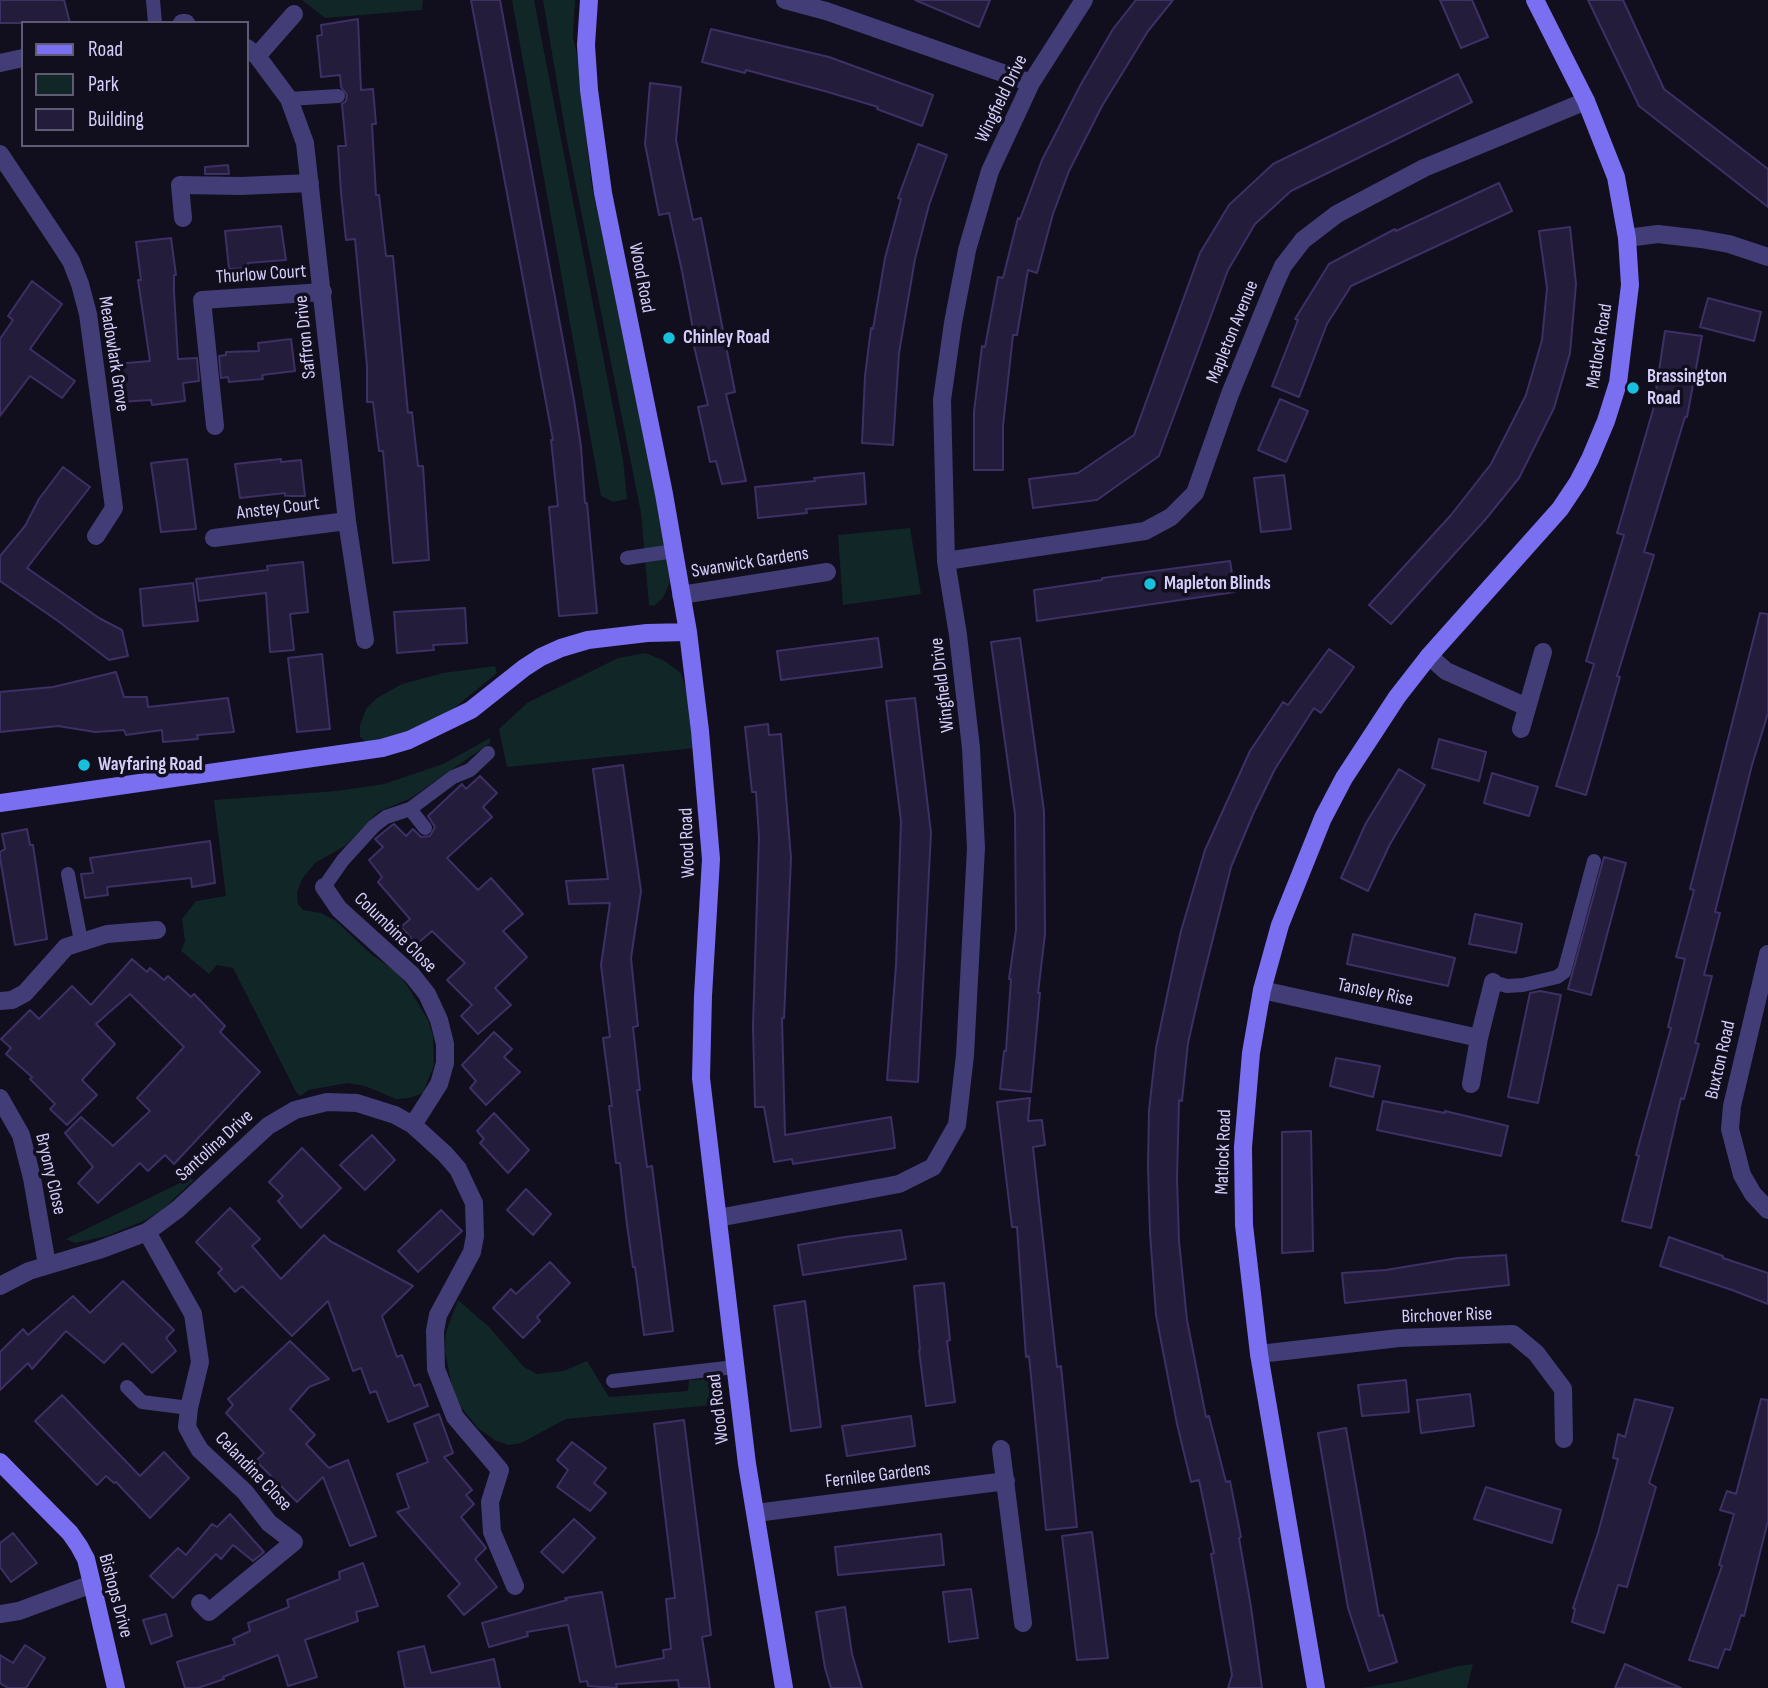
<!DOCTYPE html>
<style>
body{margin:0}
#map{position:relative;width:1768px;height:1688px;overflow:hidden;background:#110e1d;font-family:"Sofia Sans Condensed",sans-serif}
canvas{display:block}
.legend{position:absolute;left:21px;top:21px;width:228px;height:126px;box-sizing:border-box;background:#110e1d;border:2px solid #5f5b75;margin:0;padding:9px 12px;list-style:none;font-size:21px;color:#d5cefa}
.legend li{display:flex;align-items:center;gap:14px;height:35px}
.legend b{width:35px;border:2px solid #5f5b75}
</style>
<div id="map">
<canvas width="1768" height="1688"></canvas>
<ul class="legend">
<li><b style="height:9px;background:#796ff0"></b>Road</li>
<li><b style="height:19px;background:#112626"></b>Park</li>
<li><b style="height:19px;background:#241c3b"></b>Building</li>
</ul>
</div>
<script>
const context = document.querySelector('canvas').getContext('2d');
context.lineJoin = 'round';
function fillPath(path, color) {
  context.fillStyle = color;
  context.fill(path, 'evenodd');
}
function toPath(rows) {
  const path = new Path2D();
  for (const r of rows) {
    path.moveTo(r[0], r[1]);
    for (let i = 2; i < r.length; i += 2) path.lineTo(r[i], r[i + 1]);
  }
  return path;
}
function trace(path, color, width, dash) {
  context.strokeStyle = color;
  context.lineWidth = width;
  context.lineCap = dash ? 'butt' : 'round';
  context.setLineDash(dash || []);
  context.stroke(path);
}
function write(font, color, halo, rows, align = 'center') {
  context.font = font + ' "Sofia Sans Condensed",sans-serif';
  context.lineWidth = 7;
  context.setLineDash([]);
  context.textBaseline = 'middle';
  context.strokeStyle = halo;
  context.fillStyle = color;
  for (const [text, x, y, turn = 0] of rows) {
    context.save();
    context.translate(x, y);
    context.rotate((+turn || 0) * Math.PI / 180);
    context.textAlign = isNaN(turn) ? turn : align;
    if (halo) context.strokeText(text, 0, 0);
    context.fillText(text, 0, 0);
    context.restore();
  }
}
fillPath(toPath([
 [302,0,423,0,422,10,325,18],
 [512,0,534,0,623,459,627,499,614,502,601,496],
 [543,0,575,0,573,37,579,64,591,182,658,498,670,582,663,598,654,606,649,605,641,513,567,141],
 [910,528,921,594,843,605,838,535],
 [645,653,663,660,681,673,688,696,696,748,507,767,499,729,527,703,618,658],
 [495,666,497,673,448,713,415,730,368,743,360,737,360,725,366,709,377,698,391,690,402,684,443,673],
 [490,738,490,743,411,798,378,812,345,846,315,863,302,879,297,893,298,904,303,910,321,913,336,921,371,954,398,973,407,985,428,1020,433,1036,434,1065,423,1093,410,1098,396,1099,365,1086,347,1083,309,1090,300,1096,296,1092,233,968,217,965,209,974,181,951,185,941,182,919,196,901,226,896,214,800,337,791,384,784,443,764],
 [190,1178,194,1180,163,1209,146,1220,107,1236,75,1243,66,1239],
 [458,1300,489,1327,524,1367,537,1374,563,1371,587,1361,609,1397,688,1391,689,1380,711,1379,713,1405,566,1419,521,1443,509,1445,496,1441,478,1428,461,1407,453,1392,445,1351,446,1332],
 [1473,1664,1467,1688,1362,1688,1402,1681,1458,1666]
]), '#112626');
const building = toPath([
 [0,0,64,0,70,23,0,23,0,0],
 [471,0,500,0,574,400,581,447,585,503,587,503,597,613,559,616,549,507,558,506,551,440,553,440,471,0],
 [915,0,990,0,979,27,915,0],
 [1136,0,1173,0,1148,31,1123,72,1102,106,1069,171,1053,214,1037,273,1028,270,1017,335,1013,335,1003,426,1003,470,974,470,974,412,982,346,985,347,998,277,1003,278,1018,218,1020,219,1042,160,1081,84,1113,29,1136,0],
 [1440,0,1472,0,1488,37,1461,48,1440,0],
 [1588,0,1623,0,1664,89,1768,169,1768,207,1639,106,1588,0],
 [358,19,361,90,373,89,376,124,372,124,376,195,379,195,386,256,393,256,408,413,412,412,418,466,423,466,429,560,393,563,383,451,379,451,373,402,367,402,367,366,355,239,346,240,341,193,338,146,346,146,342,104,346,101,347,95,341,87,340,75,321,77,317,36,322,35,321,25,358,19],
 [711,29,829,57,933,95,922,126,877,109,878,107,828,92,746,70,745,73,702,62,711,29],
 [1458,74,1472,102,1291,191,1255,224,1228,270,1159,456,1097,500,1033,508,1029,479,1078,473,1134,435,1200,253,1229,205,1273,164,1458,74],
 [650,83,681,87,676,140,693,220,701,218,735,392,726,394,746,481,722,484,716,461,710,462,698,407,708,405,694,346,696,345,682,271,669,213,659,215,645,144,650,83],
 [918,144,947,155,929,205,915,259,899,353,893,445,862,443,865,376,871,328,873,329,885,258,901,199,898,198,918,144],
 [228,165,229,174,205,174,205,167,228,165],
 [1499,183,1512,211,1351,286,1327,324,1299,397,1272,386,1298,320,1295,319,1329,264,1395,229,1396,231,1499,183],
 [281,226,286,260,248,263,248,268,229,269,225,231,281,226],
 [1570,227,1576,284,1570,353,1554,408,1519,478,1485,520,1391,624,1369,605,1451,515,1491,464,1526,395,1542,340,1547,288,1539,231,1570,227],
 [171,238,176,275,174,275,174,292,178,359,197,358,199,381,183,383,185,401,152,405,151,400,119,402,115,364,150,361,138,280,141,280,136,242,171,238],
 [32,281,62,304,30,349,75,381,62,398,30,376,0,416,0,339,13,320,8,316,32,281],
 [1708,298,1761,312,1754,341,1700,327,1708,298],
 [1665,331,1702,336,1687,417,1685,417,1644,552,1654,555,1617,676,1620,677,1586,795,1556,786,1594,664,1586,661,1624,535,1617,533,1653,410,1665,331],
 [291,339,295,371,262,375,263,379,229,382,228,377,221,378,219,356,226,355,226,352,259,351,258,343,291,339],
 [1280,399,1308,411,1286,462,1258,450,1280,399],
 [187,459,196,529,161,532,151,463,187,459],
 [281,459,281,462,301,460,305,496,285,496,285,493,240,498,235,464,281,459],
 [63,467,90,487,27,568,99,618,122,630,128,656,109,660,58,621,0,581,0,556,25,526,39,499,63,467],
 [864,473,866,504,806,509,807,513,758,518,755,487,815,481,814,478,864,473],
 [1284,475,1291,529,1261,532,1254,478,1284,475],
 [1230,561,1235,592,1037,621,1034,590,1102,580,1102,578,1230,561],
 [303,562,308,612,290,614,294,650,270,652,266,593,199,601,196,579,268,570,267,566,303,562],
 [193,583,198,621,143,626,140,589,193,583],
 [465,608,467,643,433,645,434,650,397,653,394,612,465,608],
 [1760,613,1768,614,1768,713,1752,765,1715,912,1720,913,1704,975,1712,976,1695,1043,1699,1044,1684,1099,1681,1098,1651,1228,1622,1221,1639,1156,1636,1155,1671,1028,1668,1027,1685,959,1676,957,1694,890,1690,889,1760,613],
 [878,638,882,667,781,680,777,651,878,638],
 [1020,638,1044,811,1045,934,1038,993,1040,993,1031,1092,1000,1089,1004,1051,1006,1051,1011,979,1009,979,1016,930,1015,814,991,642,1020,638],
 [1329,649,1354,667,1321,713,1314,708,1275,769,1254,812,1231,867,1201,986,1188,1043,1182,1101,1179,1100,1177,1178,1179,1241,1187,1320,1206,1417,1209,1416,1226,1482,1230,1481,1241,1537,1239,1538,1251,1607,1262,1688,1228,1688,1232,1675,1211,1554,1214,1553,1199,1480,1191,1482,1177,1424,1156,1315,1150,1233,1148,1166,1149,1110,1156,1048,1173,967,1181,931,1205,850,1250,751,1283,702,1288,705,1329,649],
 [322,654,330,729,297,732,288,658,322,654],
 [116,672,124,697,147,697,148,707,228,698,234,732,197,735,198,739,163,742,162,730,126,735,124,730,95,732,58,726,0,732,0,692,53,687,116,672],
 [915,698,931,833,918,1082,887,1080,896,966,901,821,886,701,915,698],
 [768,724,769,735,781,734,791,858,784,1018,782,1018,785,1135,891,1117,895,1148,793,1164,792,1159,774,1162,764,1107,755,1107,753,1026,759,837,756,792,752,792,745,727,768,724],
 [1439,739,1486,752,1479,781,1432,768,1439,739],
 [623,765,641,891,631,958,638,1026,633,1027,640,1090,637,1090,647,1167,652,1166,673,1331,644,1335,635,1267,633,1267,627,1225,620,1163,616,1163,609,1106,612,1106,603,1038,610,1037,601,965,610,903,569,904,566,881,608,879,593,769,623,765],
 [1399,769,1425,785,1390,844,1368,891,1341,878,1366,823,1399,769],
 [1492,773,1538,787,1529,816,1484,803,1492,773],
 [480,776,497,793,483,807,492,817,447,858,478,890,491,878,523,914,503,931,527,957,495,988,511,1005,478,1034,461,1016,472,1005,447,980,465,963,432,931,417,944,401,927,410,919,378,882,382,877,369,860,383,847,375,839,391,826,394,824,406,836,413,829,421,837,430,836,435,827,428,816,462,784,466,789,480,776],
 [27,829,30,845,33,845,47,939,15,945,0,858,0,852,5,849,2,834,27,829],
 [210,841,215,883,192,887,191,878,107,887,108,895,85,898,81,874,93,873,90,858,210,841],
 [1604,857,1626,863,1591,995,1568,989,1604,857],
 [1475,914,1522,924,1516,953,1469,944,1475,914],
 [1353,934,1455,958,1448,986,1347,964,1353,934],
 [132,959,147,972,150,968,164,980,168,976,191,997,194,994,225,1026,220,1032,260,1072,174,1164,165,1155,148,1171,140,1163,98,1203,78,1183,93,1167,65,1133,81,1117,113,1146,150,1111,137,1098,184,1047,130,994,96,1024,115,1044,82,1080,97,1095,67,1125,50,1109,55,1104,30,1079,32,1077,6,1054,11,1048,1,1039,30,1010,39,1019,72,986,91,1005,132,959],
 [1540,991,1561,995,1538,1103,1508,1097,1530,993,1540,991],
 [494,1032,512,1049,504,1057,520,1072,486,1105,470,1088,476,1081,462,1065,494,1032],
 [1336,1058,1380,1066,1373,1097,1330,1086,1336,1058],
 [1030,1098,1028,1121,1042,1120,1045,1145,1033,1147,1057,1367,1061,1366,1077,1527,1046,1530,1029,1356,1026,1357,1017,1227,1012,1227,997,1102,1030,1098],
 [1383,1101,1445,1113,1445,1111,1508,1126,1501,1156,1377,1130,1383,1101],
 [494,1113,529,1150,508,1173,480,1143,484,1139,477,1131,494,1113],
 [1311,1131,1313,1251,1282,1253,1282,1132,1311,1131],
 [372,1135,395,1160,365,1190,340,1165,372,1135],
 [302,1148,341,1188,301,1228,278,1201,283,1196,269,1182,302,1148],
 [526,1189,551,1214,533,1235,507,1210,526,1189],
 [230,1208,260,1239,252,1246,281,1279,324,1235,330,1241,413,1286,382,1316,397,1357,402,1355,414,1386,420,1384,428,1406,388,1422,376,1391,370,1393,361,1368,353,1371,328,1301,292,1336,242,1286,235,1292,218,1273,222,1269,196,1242,230,1208],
 [441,1210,462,1231,418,1272,398,1251,441,1210],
 [901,1230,906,1259,803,1275,798,1245,845,1237,901,1230],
 [1669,1237,1723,1256,1723,1258,1768,1273,1768,1304,1732,1290,1660,1266,1669,1237],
 [1506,1255,1509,1285,1345,1303,1342,1273,1386,1270,1458,1258,1506,1255],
 [550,1262,570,1283,537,1317,540,1321,523,1338,493,1308,511,1289,516,1294,550,1262],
 [123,1281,174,1330,166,1338,176,1351,152,1373,123,1343,104,1363,66,1331,32,1369,28,1363,0,1390,0,1352,23,1329,28,1335,73,1296,90,1313,123,1281],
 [944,1283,950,1340,947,1341,955,1402,926,1406,919,1350,920,1350,914,1286,944,1283],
 [805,1301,821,1427,791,1431,774,1306,805,1301],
 [290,1341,329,1379,309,1387,290,1409,315,1435,306,1444,329,1468,348,1460,376,1536,350,1546,323,1477,297,1502,256,1461,264,1453,226,1413,233,1405,228,1399,290,1341],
 [1406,1380,1409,1412,1362,1416,1358,1385,1406,1380],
 [1470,1394,1474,1426,1421,1433,1417,1400,1470,1394],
 [62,1395,140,1476,164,1452,189,1478,150,1518,116,1482,114,1483,106,1476,97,1485,35,1421,62,1395],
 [1635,1399,1673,1408,1649,1483,1656,1487,1627,1587,1618,1585,1604,1633,1572,1622,1575,1609,1573,1608,1598,1533,1618,1459,1613,1458,1618,1434,1625,1437,1635,1399],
 [1761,1399,1768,1400,1768,1521,1744,1616,1741,1615,1730,1650,1725,1649,1718,1668,1689,1660,1722,1566,1719,1565,1734,1514,1720,1510,1727,1491,1736,1494,1761,1399],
 [439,1414,453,1453,444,1457,472,1490,466,1495,474,1504,461,1517,486,1548,475,1559,497,1587,464,1615,448,1596,460,1584,397,1512,409,1508,397,1474,428,1462,414,1424,439,1414],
 [911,1416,915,1446,847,1456,842,1426,911,1416],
 [684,1420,711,1635,702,1637,710,1688,679,1688,678,1680,616,1684,617,1688,588,1686,587,1681,580,1682,568,1625,527,1632,528,1636,489,1647,482,1623,567,1600,565,1598,602,1592,616,1667,664,1658,663,1650,671,1649,666,1599,675,1598,654,1424,684,1420],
 [1346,1428,1379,1616,1383,1615,1397,1662,1369,1671,1348,1608,1318,1433,1346,1428],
 [572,1442,606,1468,594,1483,606,1493,590,1511,557,1487,568,1470,557,1460,572,1442],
 [1486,1487,1561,1510,1552,1543,1474,1519,1486,1487],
 [230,1514,264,1552,253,1561,233,1545,221,1559,216,1554,173,1598,150,1576,178,1548,186,1555,212,1524,217,1527,230,1514],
 [574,1519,595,1538,563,1573,541,1552,574,1519],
 [1092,1532,1108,1658,1077,1660,1062,1536,1092,1532],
 [13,1533,37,1563,11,1582,0,1567,0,1543,13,1533],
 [941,1534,944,1565,838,1575,835,1547,941,1534],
 [363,1563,378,1606,356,1612,358,1621,305,1640,317,1677,288,1686,278,1655,223,1677,224,1679,198,1688,185,1688,177,1662,235,1644,233,1639,250,1631,248,1623,289,1607,287,1600,340,1579,339,1572,363,1563],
 [971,1589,978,1638,949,1642,943,1592,971,1589],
 [845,1607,852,1654,862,1688,831,1688,825,1668,816,1612,845,1607],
 [166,1614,172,1636,151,1644,143,1620,166,1614],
 [25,1645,45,1658,26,1688,8,1688,0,1683,0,1655,13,1663,25,1645],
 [424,1646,431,1673,494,1659,500,1688,405,1688,398,1652,424,1646],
 [1625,1664,1681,1688,1615,1688,1625,1664]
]);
fillPath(building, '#241c3b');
trace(building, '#3d3065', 2);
trace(toPath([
 [153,0,155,23],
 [289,99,338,96],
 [627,558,674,551],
 [410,809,425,828],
 [68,874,81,941],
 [324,887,343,860,374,826,386,817,410,809,453,777,470,770,488,753],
 [1493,982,1507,986,1523,985,1557,977,1564,972,1594,861],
 [613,1381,735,1367],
 [127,1387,142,1402,189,1408]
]), '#423d77', 14);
trace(toPath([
 [785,0,826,11,1031,83],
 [182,23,186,23],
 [247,48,257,56,289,99,305,143,347,521,365,640],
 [257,56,294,14],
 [0,63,23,58],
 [0,154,58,241,71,261,80,284,88,314,114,508,96,536],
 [183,218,180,185,241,186,310,183],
 [1627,238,1658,234,1701,239,1729,244,1768,257],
 [215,426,202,300,323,292],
 [214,538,347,521],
 [946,561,1145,531,1171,517,1195,493,1230,394,1274,286,1283,266,1303,240,1337,214,1424,168,1586,101],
 [681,595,827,572],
 [1429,656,1446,671,1527,707],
 [1521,729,1543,652],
 [324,887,339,909,412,975,427,994,439,1020,445,1044,445,1063,439,1084,413,1125],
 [1768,954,1732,1106,1730,1129,1742,1175,1753,1194,1768,1210],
 [1262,990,1479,1038],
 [0,1001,12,1000,25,993,66,947,107,934,157,930],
 [1471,1084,1479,1038,1493,982],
 [0,1098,21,1135,32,1178,47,1265],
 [718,1218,899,1184,933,1167,957,1125,965,1055,976,848,971,748,958,635,946,561,942,400,953,323,967,250,990,171,1031,83,1084,0],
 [147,1232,193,1314,200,1362,189,1408,187,1427,194,1440,200,1450,245,1492,269,1523,294,1542,209,1612,200,1603],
 [0,1286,29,1271,99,1250,147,1232,178,1209,268,1126,295,1110,327,1102,357,1103,395,1115,413,1125,445,1154,458,1169,474,1203,475,1236,472,1252,438,1315,435,1331,436,1369,455,1417,500,1470,490,1502,492,1532,515,1586],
 [1259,1354,1399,1338,1513,1334,1536,1353,1563,1389,1564,1439],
 [1001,1449,1023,1623],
 [756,1513,1006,1481],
 [0,1614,19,1611,92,1584]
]), '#423d77', 18);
trace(toPath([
 [589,0,586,45,589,90,603,193,664,494,688,632,700,731,711,859,703,996,701,1078,747,1464,784,1688],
 [0,803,382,748,409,740,471,710,524,668,541,657,561,648,588,640,647,633,688,632],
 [0,1462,70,1533,79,1546,86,1559,92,1584,116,1688],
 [1316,1688,1259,1354,1244,1225,1243,1147,1251,1053,1262,990,1280,925,1323,818,1344,778,1397,697,1429,656,1560,509,1578,482,1590,459,1606,421,1618,383,1630,285,1627,238,1616,177,1586,101,1535,0]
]), '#796ff0', 18);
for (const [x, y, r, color] of [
 [669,338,7,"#17c0dd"],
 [1633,388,7,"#17c0dd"],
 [1150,584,7,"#17c0dd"],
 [84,765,7,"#17c0dd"]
]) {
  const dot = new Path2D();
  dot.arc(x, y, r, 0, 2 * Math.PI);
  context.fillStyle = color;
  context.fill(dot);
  trace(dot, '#110e1d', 2.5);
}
write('19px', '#d5cefa', '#110e1d', [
 ["Wingfield Drive",1002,99,-64],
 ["Thurlow Court",261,275,-4],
 ["Wood Road",641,278,79],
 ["Mapleton Avenue",1233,332,-68],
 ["Saffron Drive",306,337,-96],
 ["Matlock Road",1600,346,-81],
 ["Meadowlark Grove",113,354,81],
 ["Anstey Court",278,509,-7],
 ["Swanwick Gardens",750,563,-9],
 ["Wingfield Drive",943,685,-97],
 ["Wood Road",688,843,-92],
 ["Columbine Close",395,933,44],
 ["Tansley Rise",1375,993,12],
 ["Buxton Road",1721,1060,-77],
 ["Santolina Drive",215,1146,-42],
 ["Matlock Road",1224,1152,-88],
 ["Bryony Close",50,1174,77],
 ["Birchover Rise",1447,1316,-2],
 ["Wood Road",719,1409,-97],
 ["Celandine Close",253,1472,46],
 ["Fernilee Gardens",878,1476,-7],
 ["Bishops Drive",115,1596,75]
]);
write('bold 19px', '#d5cefa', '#110e1d', [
 ["Chinley Road",683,338],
 ["Brassington",1647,377],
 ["Road",1647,399],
 ["Mapleton Blinds",1164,584],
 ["Wayfaring Road",98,765]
], 'left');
</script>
